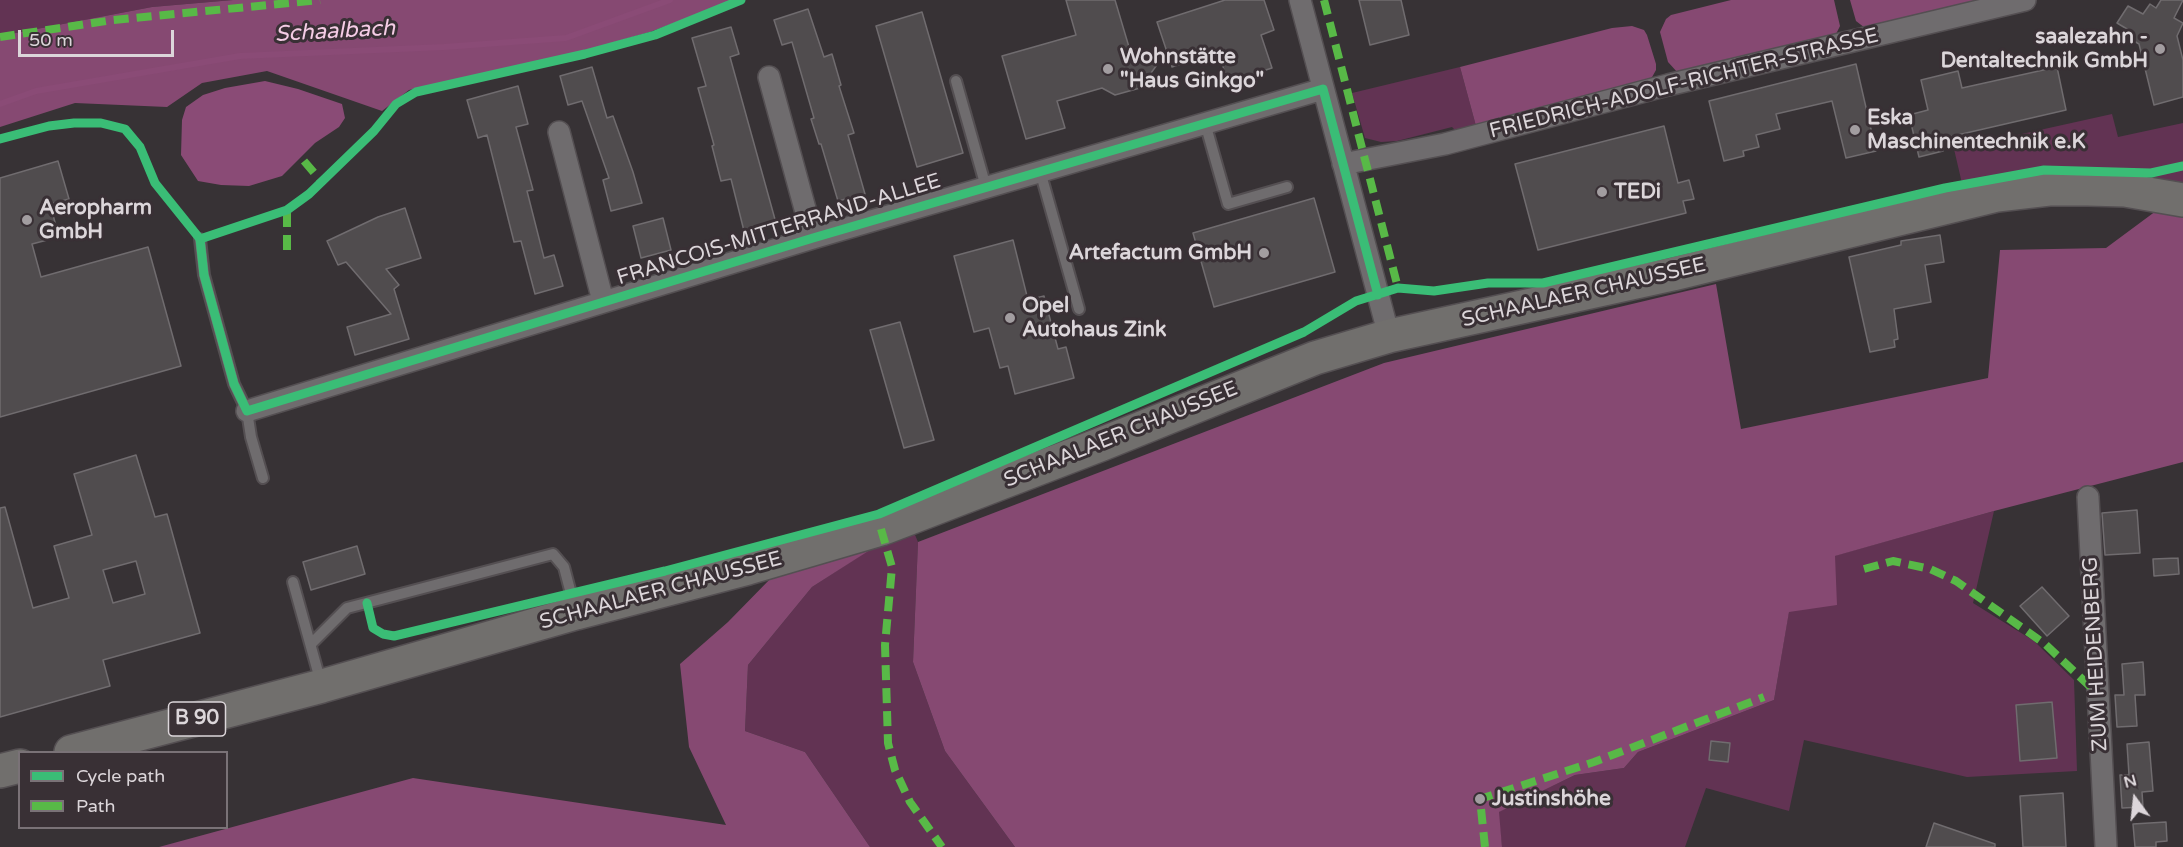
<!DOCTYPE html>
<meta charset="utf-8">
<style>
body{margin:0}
#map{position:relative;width:2183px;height:847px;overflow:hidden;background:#373235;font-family:"Varela Round",sans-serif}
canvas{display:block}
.legend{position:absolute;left:18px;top:751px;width:210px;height:78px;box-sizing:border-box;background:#393035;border:2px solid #7a7277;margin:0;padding:8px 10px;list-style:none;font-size:18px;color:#dcd6da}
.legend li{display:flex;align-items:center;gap:12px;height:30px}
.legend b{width:30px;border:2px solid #7a7277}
.north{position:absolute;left:2105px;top:769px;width:60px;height:60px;-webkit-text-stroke:4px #393035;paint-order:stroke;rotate:345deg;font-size:16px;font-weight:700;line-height:24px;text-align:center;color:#dcd6da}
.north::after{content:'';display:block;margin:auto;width:21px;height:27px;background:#dcd6da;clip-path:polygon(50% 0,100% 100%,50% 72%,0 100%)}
.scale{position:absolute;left:18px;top:30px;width:156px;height:27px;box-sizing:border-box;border:3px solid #dcd6da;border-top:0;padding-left:8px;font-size:18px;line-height:21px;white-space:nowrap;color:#dcd6da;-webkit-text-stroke:4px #393035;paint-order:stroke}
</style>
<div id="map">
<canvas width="2183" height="847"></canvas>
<ul class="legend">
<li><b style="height:8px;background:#3abd76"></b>Cycle path</li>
<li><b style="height:8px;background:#58b947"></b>Path</li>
</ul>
<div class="north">N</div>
<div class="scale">50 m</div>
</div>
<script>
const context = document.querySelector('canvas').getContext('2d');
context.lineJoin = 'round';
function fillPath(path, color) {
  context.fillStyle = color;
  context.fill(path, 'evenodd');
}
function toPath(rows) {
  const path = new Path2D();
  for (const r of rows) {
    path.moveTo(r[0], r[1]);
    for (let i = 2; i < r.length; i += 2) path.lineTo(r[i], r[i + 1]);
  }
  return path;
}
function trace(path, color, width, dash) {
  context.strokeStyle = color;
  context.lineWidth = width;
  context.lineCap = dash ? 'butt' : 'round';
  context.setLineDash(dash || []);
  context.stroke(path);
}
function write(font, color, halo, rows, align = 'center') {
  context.font = font + ' "Varela Round",sans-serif';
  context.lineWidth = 6;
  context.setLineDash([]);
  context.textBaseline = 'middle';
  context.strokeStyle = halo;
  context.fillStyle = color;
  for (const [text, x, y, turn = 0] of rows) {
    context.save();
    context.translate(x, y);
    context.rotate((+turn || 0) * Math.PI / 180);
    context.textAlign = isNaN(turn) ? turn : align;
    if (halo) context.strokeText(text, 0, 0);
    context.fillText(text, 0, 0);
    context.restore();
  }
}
fillPath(toPath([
 [0,0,233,0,152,7,0,36],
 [1460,67,1476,126,1456,131,1452,127,1397,141,1381,142,1365,138,1352,93],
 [2112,114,2118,137,2183,123,2183,189,1964,192,1954,149],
 [1994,511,1973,603,2034,641,2074,680,2077,771,1967,777,1804,740,1789,811,1706,788,1685,847,1502,847,1498,812,1575,775,1624,768,1638,752,1774,700,1789,611,1834,556],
 [913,530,918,542,913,662,945,751,1015,847,870,847,805,752,745,731,748,665,812,587,869,550,872,544]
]), '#623353');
fillPath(toPath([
 [233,0,736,0,650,32,584,51,409,90,382,111,267,71,202,83,167,107,75,103,0,127,0,36,152,7],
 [1731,0,1834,0,1840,26,1835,36,1678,73,1668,62,1660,32,1666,19,1671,15],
 [1850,0,1984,0,1865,28,1856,21],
 [1632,26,1644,30,1647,35,1656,64,1656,70,1651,79,1476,126,1460,67,1612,28],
 [2160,208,2183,214,2183,462,1994,511,1835,556,1837,605,1789,612,1774,700,1638,752,1624,768,1575,775,1499,812,1502,847,1015,847,945,751,913,662,918,542,1384,363,1716,284,1741,429,1988,378,2000,250,2106,248],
 [872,544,870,550,812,587,748,665,745,731,805,752,870,847,159,847,413,778,726,825,689,747,680,664,728,622,773,576]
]), '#864972');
fillPath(toPath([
 [265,81,298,89,342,104,345,118,339,127,315,143,282,176,249,186,221,185,198,181,181,155,182,120,186,107,203,95,225,88]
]), '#8a4b76');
trace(toPath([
 [0,104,36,91,240,56,444,47,566,38,670,0]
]), '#8a4b76', 6);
const building = toPath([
 [1066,0,1115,0,1129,47,1162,58,1140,88,1115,95,1102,88,1057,101,1065,128,1026,139,1002,56,1076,35,1066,0],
 [1225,0,1264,0,1274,30,1261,35,1272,68,1228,82,1218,52,1172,67,1157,22,1225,0],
 [1359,0,1401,0,1409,35,1370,45,1359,0],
 [2161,0,2183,0,2174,18,2183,23,2177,36,2183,60,2183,97,2154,105,2139,44,2129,38,2132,32,2117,23,2128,6,2143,14,2150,4,2156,8,2161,0],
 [808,9,824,57,832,54,841,85,839,86,854,133,848,135,865,194,838,201,821,144,819,144,811,119,814,118,792,42,782,45,774,20,808,9],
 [922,12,963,153,917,167,876,26,922,12],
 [731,27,739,54,730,57,776,223,744,231,731,179,721,181,712,146,714,145,698,88,706,86,692,38,731,27],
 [1856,64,1876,151,1846,158,1832,101,1776,114,1780,129,1756,135,1759,147,1743,151,1744,156,1724,161,1709,101,1856,64],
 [592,67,607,118,613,116,633,172,642,203,611,211,603,180,609,178,582,101,568,105,560,76,592,67],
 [2057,67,2066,110,1940,139,1943,151,1919,157,1909,115,1928,110,1921,80,1958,71,1962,88,2057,67],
 [518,86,528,124,516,127,533,190,527,191,544,258,554,255,563,286,535,294,521,241,514,242,487,135,478,138,467,100,518,86],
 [1664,126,1678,183,1689,180,1694,199,1683,201,1686,213,1538,250,1515,164,1664,126],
 [58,161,69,199,50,204,59,237,32,244,41,277,148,247,181,366,0,417,0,178,58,161],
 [1314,198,1335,272,1214,307,1193,233,1314,198],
 [405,208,421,258,386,269,399,285,394,289,409,339,355,355,347,327,391,314,346,262,338,265,327,241,378,217,405,208],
 [663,218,671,250,641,258,633,226,663,218],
 [1940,235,1944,262,1925,265,1931,302,1894,309,1898,339,1894,340,1895,347,1870,352,1849,257,1901,245,1901,241,1940,235],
 [1013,240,1028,300,1044,296,1058,349,1066,347,1074,378,1015,394,1008,366,1000,368,989,328,974,332,954,256,1013,240],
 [900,322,934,440,904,448,870,330,900,322],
 [136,455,155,517,167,514,200,633,103,660,110,686,0,717,0,508,5,507,33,608,69,598,54,546,92,535,74,474,136,455],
 [136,561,145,594,113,603,103,570,136,561],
 [2137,510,2140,553,2105,555,2102,513,2137,510],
 [357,546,365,574,311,590,303,562,357,546],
 [2178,558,2179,574,2154,576,2153,559,2178,558],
 [2042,587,2069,616,2047,636,2020,606,2042,587],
 [2143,662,2145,695,2135,695,2137,726,2117,727,2115,695,2124,695,2122,664,2143,662],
 [2052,702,2057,758,2020,761,2016,705,2052,702],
 [1711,741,1730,743,1728,762,1709,760,1711,741],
 [2149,742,2153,791,2142,792,2143,807,2122,808,2120,775,2129,775,2127,744,2149,742],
 [2063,793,2066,847,2023,847,2020,796,2063,793],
 [2166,822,2167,841,2156,842,2156,847,2135,847,2133,824,2166,822],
 [1934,823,1995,844,1995,847,1926,847,1934,823]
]);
fillPath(building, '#504c4e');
trace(building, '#706c6f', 1.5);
const service = toPath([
 [956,81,986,187],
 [1205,123,1228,204,1287,187],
 [1040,171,1079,309],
 [200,239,204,275,234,384,247,411,251,437,263,478],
 [293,582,321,683],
 [311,644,347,608,553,554,564,567,575,609]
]);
const minor = toPath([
 [1300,0,1389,336],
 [769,77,813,238],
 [559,132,603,301],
 [1343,164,1445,144,1668,85,2025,0],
 [247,411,813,238,1323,89],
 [2088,497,2106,847]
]);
const primary = toPath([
 [71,752,322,686,576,613,748,568,881,529,1102,444,1315,358,1389,336,1673,274,1997,195,2049,189,2088,189,2125,190,2183,200],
 [0,771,20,766]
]);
trace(service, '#544f52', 14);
trace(minor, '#544f52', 24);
trace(primary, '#544f52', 36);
trace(service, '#6f6c6e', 10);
trace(minor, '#6f6c6e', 21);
trace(primary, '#716f6d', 33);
trace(toPath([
 [1324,0,1398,288],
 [0,37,113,20,320,0],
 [304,161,322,182],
 [287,250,287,210],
 [881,529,892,567,885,645,888,743,895,770,910,802,942,847],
 [1864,569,1893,561,1930,569,1956,581,2045,644,2098,694],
 [1485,847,1480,799,1594,762,1764,697]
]), '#58b947', 8, [15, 8]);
trace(toPath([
 [0,139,49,126,74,123,101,123,125,129,140,147,155,183,200,239],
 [200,239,204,275,234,384,247,411,813,238,1323,89,1378,295],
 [200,239,287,210,309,194,374,131,396,104,416,92,585,54,655,35,741,0],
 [367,603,373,628,383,634,394,636,665,571,879,514,1304,332,1356,301,1398,288,1434,291,1488,283,1543,283,1945,188,2044,170,2151,173,2183,166]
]), '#3abd76', 9);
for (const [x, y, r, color] of [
 [2160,49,6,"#a29da0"],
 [1108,69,6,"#a29da0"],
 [1855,130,6,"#a29da0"],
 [1602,192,6,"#a29da0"],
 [27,220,6,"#a29da0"],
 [1264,253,6,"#a29da0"],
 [1010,318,6,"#a29da0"],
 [1480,799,6,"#a29da0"]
]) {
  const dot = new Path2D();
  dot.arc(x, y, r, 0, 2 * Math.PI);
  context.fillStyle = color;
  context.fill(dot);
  trace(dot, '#393035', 2);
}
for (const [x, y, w] of [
 [197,719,57]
]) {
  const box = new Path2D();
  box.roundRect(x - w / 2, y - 17, w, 34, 4.5);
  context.fillStyle = '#393035';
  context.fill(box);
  trace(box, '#dcd6da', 1.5);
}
write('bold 20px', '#dcd6da', null, [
 ["B 90",197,719]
]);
write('bold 21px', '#dcd6da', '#393035', [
 ["saalezahn -",2148,37,"right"],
 ["Dentaltechnik GmbH",2148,61,"right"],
 ["Wohnstätte",1120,57],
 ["\"Haus Ginkgo\"",1120,81],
 ["Eska",1867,118],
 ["Maschinentechnik e.K",1867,142],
 ["TEDi",1614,192],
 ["Aeropharm",39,208],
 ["GmbH",39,232],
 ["Artefactum GmbH",1252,253,"right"],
 ["Opel",1022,306],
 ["Autohaus Zink",1022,330],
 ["Justinshöhe",1492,799]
], 'left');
write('21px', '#dcd6da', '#393035', [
 ["FRIEDRICH-ADOLF-RICHTER-STRASSE",1684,84,-14],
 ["FRANCOIS-MITTERRAND-ALLEE",779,230,-17],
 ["SCHAALAER CHAUSSEE",1584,293,-13],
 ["SCHAALAER CHAUSSEE",1121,435,-22],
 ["SCHAALAER CHAUSSEE",661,591,-15],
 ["ZUM HEIDENBERG",2096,654,-93]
]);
write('italic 22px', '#f5cce5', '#393035', [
 ["Schaalbach",335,32,-3]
]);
</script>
